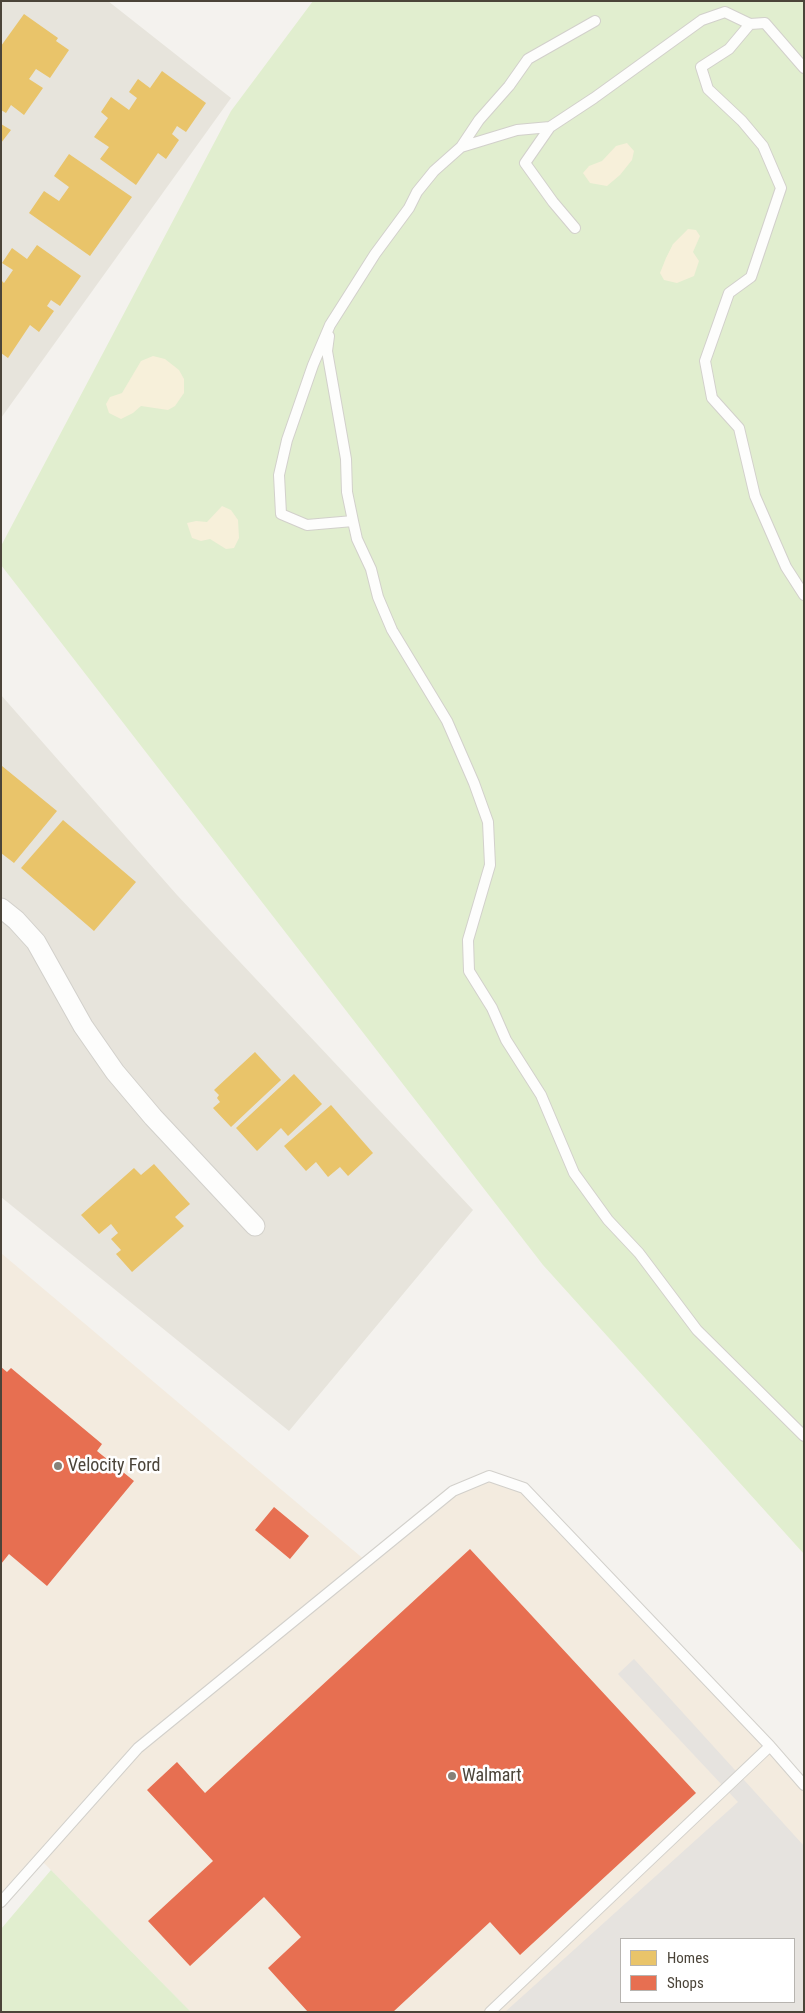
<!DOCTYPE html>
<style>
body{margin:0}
#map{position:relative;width:805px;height:2013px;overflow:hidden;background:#f4f2ee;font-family:"Roboto Condensed",sans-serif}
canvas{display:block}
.frame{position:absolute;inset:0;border:2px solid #4b4439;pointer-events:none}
.legend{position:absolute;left:620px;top:1938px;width:175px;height:65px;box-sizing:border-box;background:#fff;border:1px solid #b7b4b0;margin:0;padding:6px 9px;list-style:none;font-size:15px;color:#4b4439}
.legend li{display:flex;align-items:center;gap:10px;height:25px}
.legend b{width:25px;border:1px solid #b7b4b0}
</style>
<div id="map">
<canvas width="805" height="2013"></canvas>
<div class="frame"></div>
<ul class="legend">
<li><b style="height:14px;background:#e9c46a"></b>Homes</li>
<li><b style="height:14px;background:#e76f51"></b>Shops</li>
</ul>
</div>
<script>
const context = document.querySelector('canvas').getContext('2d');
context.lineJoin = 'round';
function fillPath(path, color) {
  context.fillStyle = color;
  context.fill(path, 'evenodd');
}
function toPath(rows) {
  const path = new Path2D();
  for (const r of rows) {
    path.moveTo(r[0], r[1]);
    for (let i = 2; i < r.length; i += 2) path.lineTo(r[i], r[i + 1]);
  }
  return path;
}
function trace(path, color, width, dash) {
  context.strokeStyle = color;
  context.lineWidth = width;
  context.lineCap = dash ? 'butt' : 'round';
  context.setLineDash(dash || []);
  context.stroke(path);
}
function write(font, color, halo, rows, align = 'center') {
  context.font = font + ' "Roboto Condensed",sans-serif';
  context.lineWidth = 5;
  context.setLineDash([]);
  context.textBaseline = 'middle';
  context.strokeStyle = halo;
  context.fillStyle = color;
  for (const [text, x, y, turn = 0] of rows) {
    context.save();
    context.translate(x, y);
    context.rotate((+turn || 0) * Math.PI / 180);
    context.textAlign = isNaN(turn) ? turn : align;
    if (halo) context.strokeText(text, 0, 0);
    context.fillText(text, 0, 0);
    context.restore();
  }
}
fillPath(toPath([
 [1,1,108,1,231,98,1,418],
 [1,695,177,895,473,1210,289,1431,1,1197]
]), '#e7e4dc');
fillPath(toPath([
 [1,1253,366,1561,453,1491,489,1476,524,1488,804,1785,804,2012,191,2012,40,1859,1,1895],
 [621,1939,794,1939,794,2002,621,2002]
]), '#f3ebdf');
fillPath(toPath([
 [313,1,804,1,804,1554,543,1265,1,565,1,546,231,111],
 [51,1870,191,2012,1,2012,1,1929]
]), '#e1eecf');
fillPath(toPath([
 [627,143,634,151,632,160,620,175,607,186,590,183,583,173,589,166,602,161,616,146],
 [688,229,696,230,700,236,693,252,699,261,694,276,677,283,664,280,660,273,666,258,673,244],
 [153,356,165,359,179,370,184,379,184,393,175,406,168,410,141,406,133,413,121,419,109,413,106,404,110,397,122,393,141,361],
 [222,506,231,510,238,520,239,538,234,548,226,549,210,539,201,541,192,538,187,523,196,521,207,522]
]), '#f7f0da');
fillPath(toPath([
 [634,1659,804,1846,804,2012,505,2012,738,1802,618,1674],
 [621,1939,794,1939,794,2002,621,2002]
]), '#e6e3df');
fillPath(toPath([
 [24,14,58,38,56,41,69,50,50,78,36,69,29,79,43,88,24,115,11,105,6,113,1,110,1,46],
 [162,71,206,103,186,132,177,126,172,134,179,140,166,159,158,153,136,185,100,159,109,147,94,137,108,118,101,112,111,97,129,110,137,98,129,92,138,79,150,88],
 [1,124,11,130,1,143],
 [69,154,132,197,90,256,29,213,44,191,59,201,69,187,54,176],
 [37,245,81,276,60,306,51,300,47,306,54,311,39,332,30,325,8,358,1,353,1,280,4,283,13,270,2,263,12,248,27,259],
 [2,766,57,811,14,863,1,853],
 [63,820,136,882,94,931,21,868],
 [255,1052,281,1080,231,1127,213,1108,220,1102,217,1098,219,1095,214,1090],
 [294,1074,322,1104,288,1136,281,1128,257,1151,236,1128],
 [331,1105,373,1153,348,1176,340,1167,328,1177,316,1162,306,1171,284,1146],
 [154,1164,190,1204,175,1217,184,1226,132,1272,116,1254,121,1250,111,1239,118,1233,111,1224,99,1234,81,1215,134,1168,141,1175]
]), '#e9c46a');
fillPath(toPath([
 [1,1367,7,1372,11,1368,102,1444,97,1451,134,1481,47,1586,9,1554,1,1564],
 [274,1507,309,1536,290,1559,255,1530],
 [470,1549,696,1793,520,1955,490,1922,393,2012,308,2012,268,1968,301,1937,264,1897,190,1966,148,1921,213,1861,147,1790,177,1762,205,1793]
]), '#e76f51');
const service = toPath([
 [804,68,765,23,750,24,729,49,701,67,708,89,742,121,763,146,781,188,751,277,729,293,705,361,712,398,739,428,755,496,786,567,804,595],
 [550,127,517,130,461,147,434,171,417,192,409,208,375,254,330,325,313,365,287,440,279,475,281,514,307,525,353,521,357,539,371,569,378,597,392,630,447,721,474,783,488,822,490,865,468,940,469,971,492,1008,506,1040,541,1095,574,1173,608,1220,639,1253,697,1330,804,1436],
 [461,147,479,120,509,86,528,59,595,21],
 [575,228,553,202,525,163,550,127,594,98,702,20,725,12,750,24],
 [329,336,327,351,346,459,347,492,353,521],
 [1,1902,138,1748,453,1491,489,1476,524,1488,770,1746],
 [490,2012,770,1746,804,1785]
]);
const minor = toPath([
 [1,908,16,920,36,942,83,1026,115,1072,153,1117,255,1226]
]);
trace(service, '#d2d0cb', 12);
trace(minor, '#d2d0cb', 21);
trace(service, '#fdfdfc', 10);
trace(minor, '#fdfdfc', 19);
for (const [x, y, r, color] of [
 [58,1466,5,"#868178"],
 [452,1776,5,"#868178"]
]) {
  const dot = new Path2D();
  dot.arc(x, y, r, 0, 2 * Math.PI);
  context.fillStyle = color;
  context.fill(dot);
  trace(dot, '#fff', 2);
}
write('18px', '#4b4439', '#fff', [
 ["Velocity Ford",68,1466],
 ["Walmart",462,1776]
], 'left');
</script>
